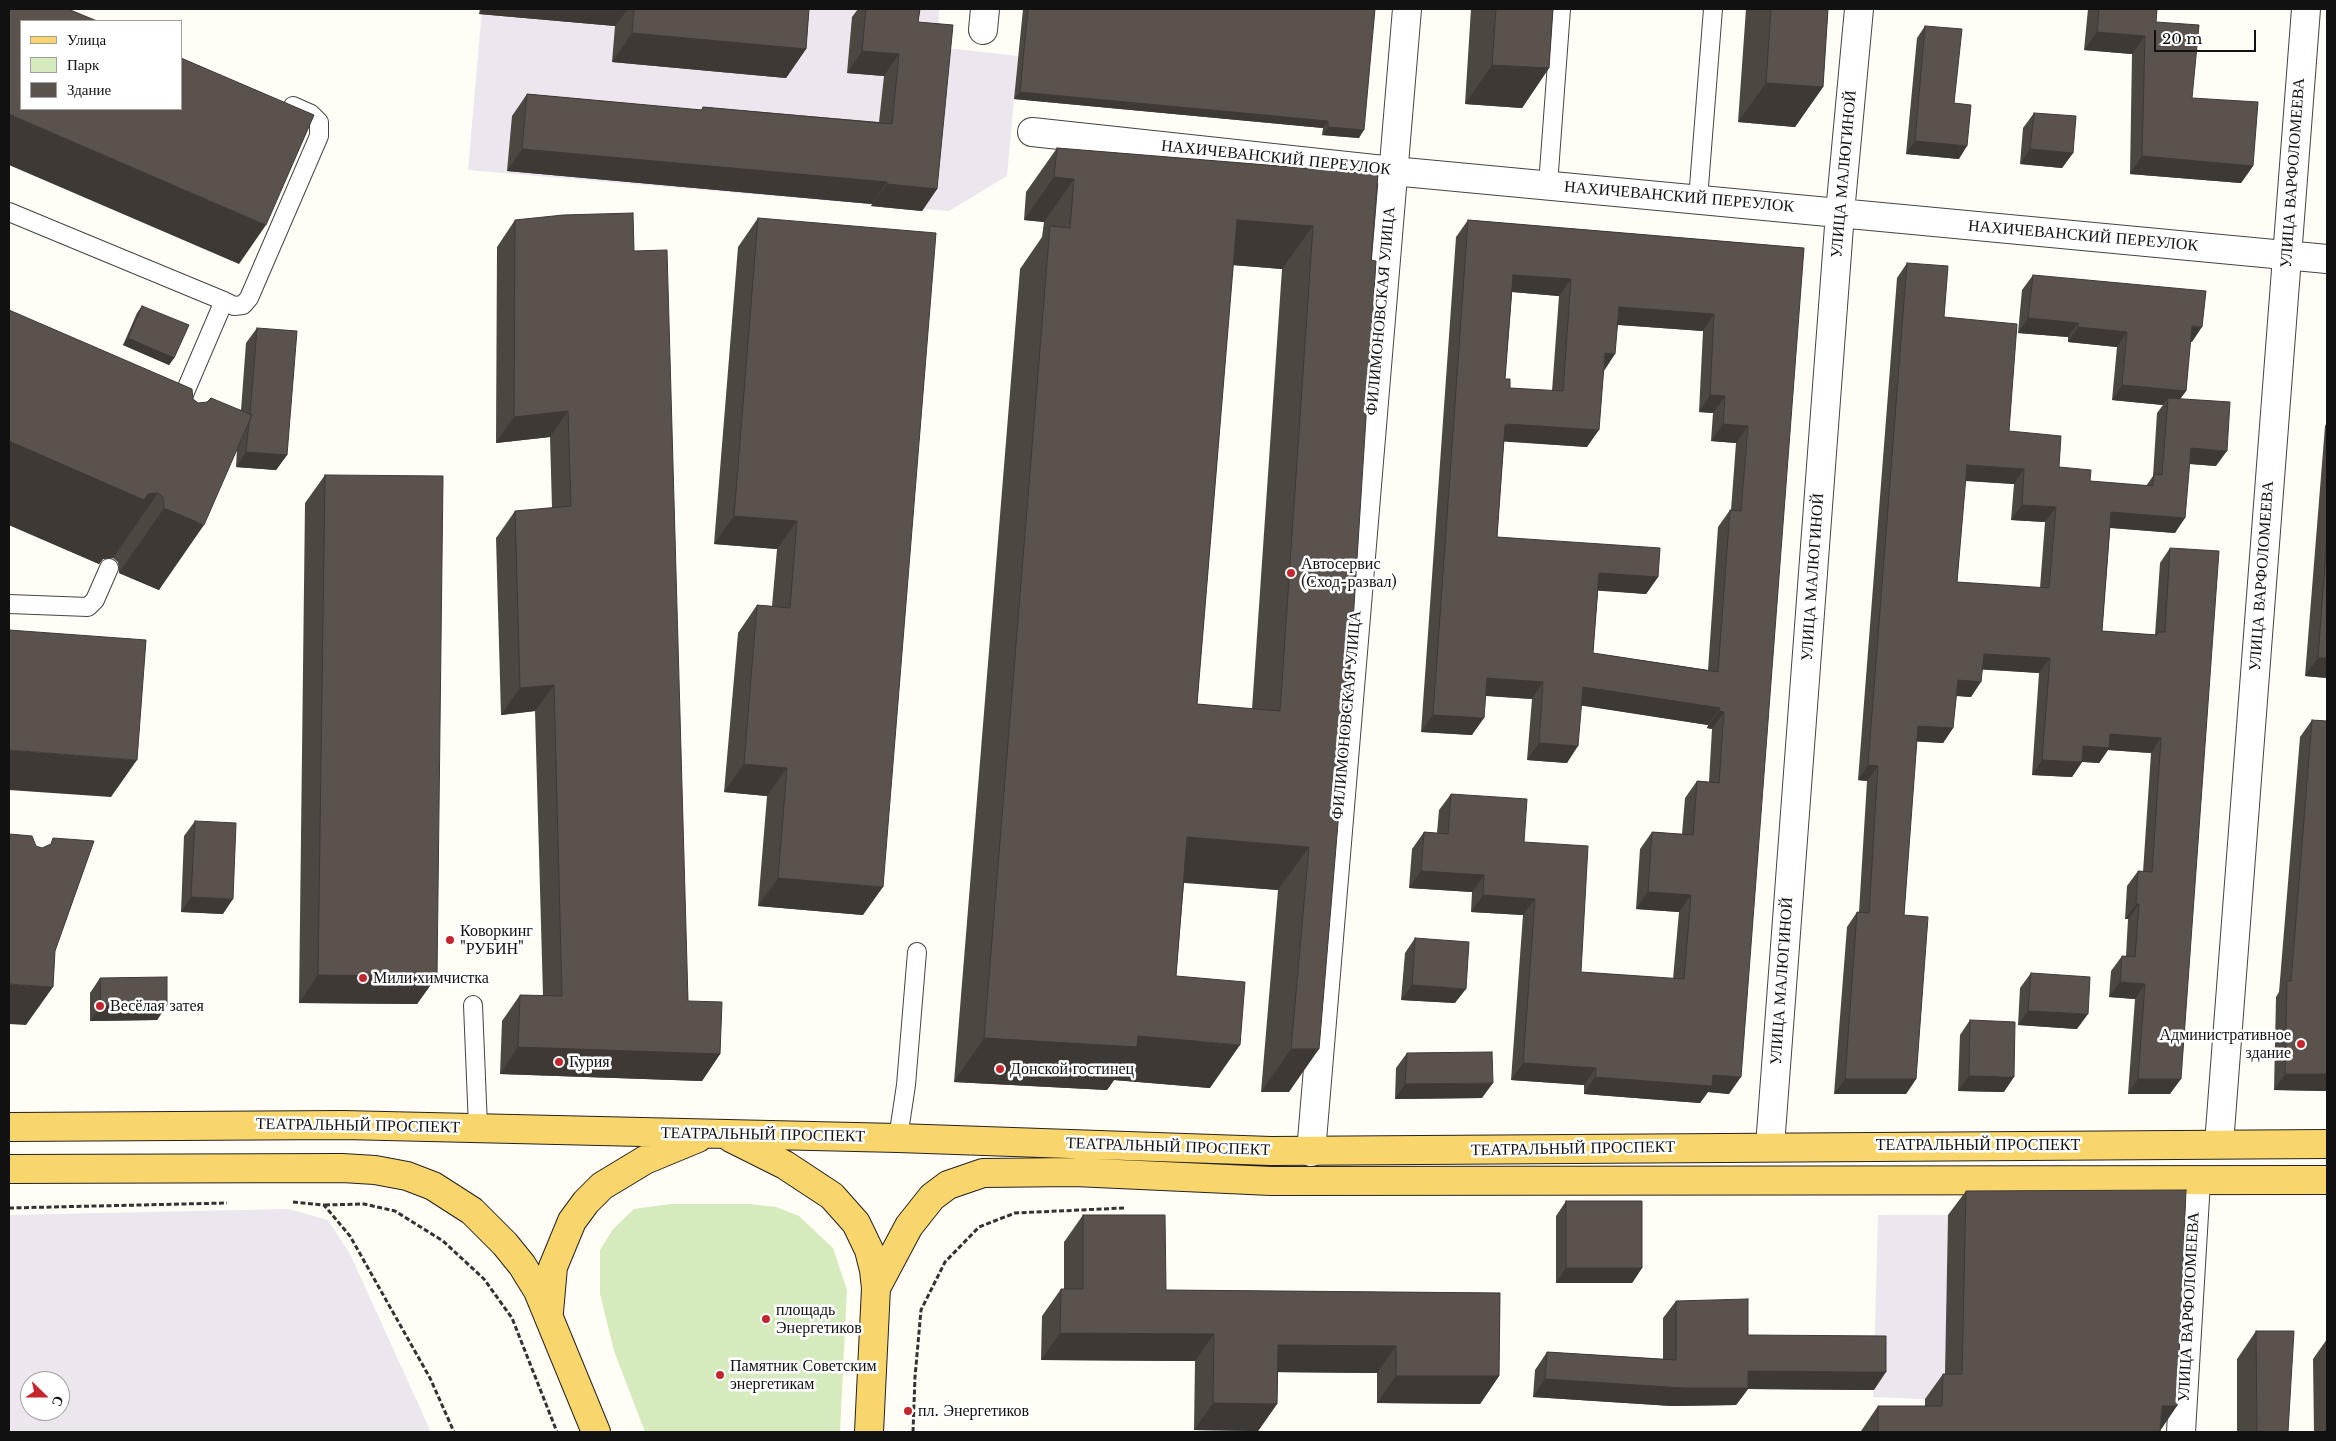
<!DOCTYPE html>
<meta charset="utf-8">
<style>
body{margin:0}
#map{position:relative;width:2336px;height:1441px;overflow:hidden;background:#fffdf5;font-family:"Libre Baskerville",serif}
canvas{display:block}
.frame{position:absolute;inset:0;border:10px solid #111;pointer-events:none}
.legend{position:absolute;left:20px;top:20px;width:162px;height:90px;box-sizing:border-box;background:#fff;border:1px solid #a0a0a0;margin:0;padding:6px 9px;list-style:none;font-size:15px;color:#111}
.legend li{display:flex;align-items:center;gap:10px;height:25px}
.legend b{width:25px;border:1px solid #a0a0a0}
.north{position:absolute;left:20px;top:1371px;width:50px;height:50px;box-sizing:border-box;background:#fff;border:1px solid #a0a0a0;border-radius:50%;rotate:112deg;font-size:14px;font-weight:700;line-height:20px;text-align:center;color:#111}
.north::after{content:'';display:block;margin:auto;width:18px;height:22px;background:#c4262e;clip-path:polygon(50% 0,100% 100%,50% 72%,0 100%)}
.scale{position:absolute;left:2154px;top:30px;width:102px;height:22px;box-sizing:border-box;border:2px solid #111;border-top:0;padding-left:6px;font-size:15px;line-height:18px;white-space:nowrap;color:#111;-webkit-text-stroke:4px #fff;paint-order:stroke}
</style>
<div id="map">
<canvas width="2336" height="1441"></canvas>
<div class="frame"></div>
<ul class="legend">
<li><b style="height:6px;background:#f9d66b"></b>Улица</li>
<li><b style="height:14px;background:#d5ebbd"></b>Парк</li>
<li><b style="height:14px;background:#5a524d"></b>Здание</li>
</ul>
<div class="north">С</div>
<div class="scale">20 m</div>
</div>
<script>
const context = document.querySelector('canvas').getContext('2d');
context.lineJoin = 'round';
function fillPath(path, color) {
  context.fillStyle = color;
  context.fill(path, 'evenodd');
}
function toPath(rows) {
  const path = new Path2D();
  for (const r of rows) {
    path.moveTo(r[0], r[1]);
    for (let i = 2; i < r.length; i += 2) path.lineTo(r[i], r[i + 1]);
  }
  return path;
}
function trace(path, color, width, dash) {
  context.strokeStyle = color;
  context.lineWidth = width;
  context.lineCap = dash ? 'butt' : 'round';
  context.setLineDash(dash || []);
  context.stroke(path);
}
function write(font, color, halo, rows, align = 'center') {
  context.font = font + ' "Libre Baskerville",serif';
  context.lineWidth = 5;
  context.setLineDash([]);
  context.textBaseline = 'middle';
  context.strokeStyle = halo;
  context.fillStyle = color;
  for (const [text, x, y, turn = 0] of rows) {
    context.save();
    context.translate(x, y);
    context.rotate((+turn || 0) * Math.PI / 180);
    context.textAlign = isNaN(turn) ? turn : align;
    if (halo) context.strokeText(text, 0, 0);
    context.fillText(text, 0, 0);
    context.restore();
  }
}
fillPath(toPath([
 [482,9,939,9,938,47,1018,56,1007,176,949,211,468,170],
 [289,1209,328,1220,350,1254,431,1432,9,1432,9,1215],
 [30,1381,60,1381,60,1411,30,1411],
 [1878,1215,1948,1215,1945,1400,1873,1397]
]), '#eee6ef');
fillPath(toPath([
 [670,1204,749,1204,776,1207,799,1216,833,1248,847,1290,840,1432,645,1432,614,1351,600,1294,600,1250,613,1229,634,1209]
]), '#d5ebbd');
const lane = toPath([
 [1548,185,1561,9],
 [1698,199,1713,9],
 [9,212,224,301],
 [179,406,224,301,234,306,243,305,249,298,319,136,319,122,311,114,293,106],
 [9,604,88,607,95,600,109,568],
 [473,1005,478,1127],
 [898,1138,906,1085,917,952]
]);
const street = toPath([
 [983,30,985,9],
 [1032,132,1393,171,2327,259],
 [2219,1144,2306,9],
 [1770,1146,1840,213,1859,9],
 [1311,1152,1407,9],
 [2181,1432,2196,1181]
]);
const primary = toPath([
 [9,1127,343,1125,898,1138,1271,1151,2327,1144],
 [731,1138,785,1165,832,1196,856,1223,869,1250,874,1270,876,1288,869,1432],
 [9,1169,342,1168,375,1170,407,1176,433,1186,472,1211,505,1244,522,1265,538,1291,596,1432],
 [876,1288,909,1226,932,1197,948,1185,983,1173,1075,1172,1271,1181,2327,1180],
 [549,1312,553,1267,572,1221,586,1202,602,1186,645,1160,698,1138]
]);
trace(lane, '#444', 20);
trace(street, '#444', 30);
trace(primary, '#222', 30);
trace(toPath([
 [293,1202,324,1205,350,1236,430,1378,454,1432],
 [325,1205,364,1204,395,1211,443,1241,484,1279,512,1318,557,1432],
 [9,1208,227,1203],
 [913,1432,915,1377,921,1310,945,1262,979,1227,1015,1213,1124,1208]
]), '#333', 3, [5, 2.5]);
trace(lane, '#fff', 18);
trace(street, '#fff', 28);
trace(primary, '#f9d66b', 28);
fillPath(toPath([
 [480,9,809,9,806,49,786,78,612,62,615,26,479,14],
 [858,9,920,9,918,22,937,189,922,211,871,206,872,204,507,171,512,116,527,94,701,110,703,107,879,122,884,76,847,73,852,17],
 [1023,9,1375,9,1359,138,1322,135,1323,128,1014,99],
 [1471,9,1553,9,1549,68,1522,108,1465,104],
 [1746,9,1828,9,1823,87,1795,127,1738,122],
 [2088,9,2157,9,2156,22,2192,98,2253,166,2241,183,2130,174,2132,54,2084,50],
 [1925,26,1954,103,1959,159,1906,154,1917,38],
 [2034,113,2073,153,2062,168,2020,164,2023,128],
 [1057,148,1378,174,1289,1092,1261,1092,1278,890,1184,883,1176,976,1210,1088,1114,1080,1107,1090,954,1082,1020,269,1042,237,1044,222,1024,220,1026,192],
 [1233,265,1282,269,1252,709,1197,704],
 [758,218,863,915,758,906,767,796,724,792,738,633,757,605,772,606,777,549,714,544,738,247],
 [515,220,634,251,688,1001,720,1054,702,1081,500,1074,502,1021,520,995,543,996,535,711,501,715,496,538,515,511,552,508,550,437,496,443,497,247],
 [1468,220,1804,248,1729,1094,1708,1092,1700,1103,1584,1094,1584,1085,1511,1080,1523,915,1471,912,1472,892,1409,888,1412,849,1424,832,1437,833,1439,810,1451,794,1524,842,1581,972,1673,979,1679,912,1636,909,1640,849,1652,832,1682,834,1685,798,1697,781,1709,782,1712,729,1707,728,1708,725,1581,705,1567,763,1527,760,1532,699,1486,696,1472,735,1421,732,1456,237],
 [1512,292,1559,296,1552,391,1510,388,1505,379],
 [1618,325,1703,331,1699,412,1713,413,1711,441,1736,443,1731,510,1730,510,1718,527,1708,670,1593,653,1598,590,1646,594,1658,577,1497,537,1504,441,1587,447,1603,371],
 [1907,263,1944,317,2009,431,2059,467,2090,481,2146,486,2153,476,2157,413,2163,405,2112,400,2117,347,2068,342,2068,337,2018,333,2022,290,2033,275,2192,342,2190,342,2186,391,2180,399,2216,466,2189,464,2175,533,2110,528,2102,631,2155,635,2160,563,2170,548,2170,1094,2128,1094,2135,999,2109,997,2111,971,2122,956,2126,956,2128,919,2125,919,2127,886,2138,871,2143,872,2151,753,2108,750,2099,763,2082,762,2072,777,2032,775,2039,673,1983,669,1971,697,1956,696,1953,728,1943,743,1916,741,1904,915,1916,1079,1906,1094,1834,1094,1847,927,1857,912,1859,912,1867,781,1858,780,1897,278],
 [1965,481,2014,484,2011,520,2045,522,2040,588,1957,582],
 [142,306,174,358,169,365,123,345,137,313],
 [9,310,193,399,198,403,241,410,246,343,257,328,287,455,276,470,236,467,237,449,159,590,119,573,118,562,113,558,103,559,99,564,9,525],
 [2327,422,2327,678,2305,676,2325,426],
 [325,475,437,976,417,1004,299,1003,305,503],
 [2312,720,2327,1091,2274,1090,2276,997,2279,992,2300,737],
 [195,821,223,914,181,912,184,836],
 [1415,938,1455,1003,1401,1000,1405,953],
 [2031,973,2077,1029,2018,1025,2020,988],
 [100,978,167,1005,157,1020,90,1021,90,993],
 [1970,1020,2004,1092,1958,1091,1960,1035],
 [1407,1053,1482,1098,1395,1099,1396,1068],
 [1966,1191,2160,1430,2160,1432,1861,1432,1861,1431,1878,1406,1925,1406,1925,1399,1943,1374,1945,1374,1948,1215],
 [1566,1201,1642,1268,1632,1283,1556,1283,1556,1216],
 [1083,1215,1166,1290,1500,1293,1499,1376,1480,1404,1377,1403,1377,1373,1278,1372,1277,1404,1258,1431,1194,1430,1195,1361,1041,1360,1042,1316,1061,1289,1064,1289,1064,1242],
 [1676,1301,1748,1335,1874,1390,1748,1389,1736,1405,1672,1406,1533,1397,1535,1370,1547,1352,1663,1359,1663,1318],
 [2256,1331,2288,1432,2237,1432,2237,1359],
 [2327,1339,2327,1432,2314,1432,2313,1359]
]), '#4d4742');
fillPath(toPath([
 [483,9,628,9,615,26,479,14],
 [2097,32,2145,36,2132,54,2084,50],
 [632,33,806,49,786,78,612,62],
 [862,51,899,54,884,76,847,73],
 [1492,65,1549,68,1522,108,1465,104],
 [1766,83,1823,87,1795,127,1738,122],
 [1020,92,1328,121,1323,128,1014,99],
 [9,114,266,225,239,264,9,165],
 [1328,127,1364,130,1359,138,1322,135],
 [1915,141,1967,146,1959,159,1906,154],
 [522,149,887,182,872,204,507,171],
 [2030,149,2073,153,2062,168,2020,164],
 [2142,156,2253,166,2241,183,2130,174],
 [1054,177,1074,179,1044,222,1024,220],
 [887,184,937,189,922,211,871,206],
 [1237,220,1313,226,1282,269,1207,263],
 [1513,275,1571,279,1559,296,1501,291],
 [1619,307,1714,314,1703,331,1607,324],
 [2028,318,2078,323,2068,337,2018,333],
 [2192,326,2202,327,2192,342,2182,341],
 [2078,327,2127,332,2117,347,2068,342],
 [128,338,174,358,169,365,123,345],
 [1605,353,1615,354,1604,371],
 [2122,385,2186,391,2175,406,2168,398,2163,405,2112,400],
 [1710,395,1725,396,1713,413,1699,412],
 [568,411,550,437,496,443,514,417],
 [1507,424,1599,430,1587,447,1495,441],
 [1723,424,1748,426,1736,443,1711,441],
 [9,441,148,494,158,493,113,558,103,559,99,564,9,525],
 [2191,448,2227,451,2216,466,2180,463],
 [246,452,287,455,276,470,236,467],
 [1967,465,2024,469,2014,484,1956,480],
 [2022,505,2056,507,2045,522,2011,520],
 [164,508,204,525,159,590,119,573],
 [2111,512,2185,518,2175,533,2101,527],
 [734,516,797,521,777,549,714,544],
 [1599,573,1658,577,1646,594,1588,590],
 [1984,654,2050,658,2039,673,1973,669],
 [2318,658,2327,658,2327,678,2305,676],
 [1487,678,1543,682,1532,699,1475,695],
 [1958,680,1981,682,1971,697,1947,695],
 [554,685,535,711,501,715,520,688],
 [1583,687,1720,708,1708,725,1571,704],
 [1719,711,1724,712,1712,729,1707,728],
 [1433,715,1484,718,1472,735,1421,732],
 [1918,726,1953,728,1943,743,1907,741],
 [2110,734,2161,738,2151,753,2108,750,2099,763,2073,761,2083,746],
 [1539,743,1578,746,1567,763,1527,760],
 [9,750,137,760,111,797,9,790],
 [2042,760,2082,762,2072,777,2032,775],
 [744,764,787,768,767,796,724,792],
 [1868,765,1878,766,1867,781,1858,780],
 [1187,837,1309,847,1278,890,1157,880],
 [1421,871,1484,875,1472,892,1409,888],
 [778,878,883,887,863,915,758,906],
 [1648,892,1691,895,1679,912,1636,909],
 [1483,895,1535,899,1523,915,1471,912],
 [191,897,233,899,223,914,181,912],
 [2136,904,2139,904,2128,919,2125,919],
 [318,975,437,976,417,1004,299,1003],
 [2120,982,2145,984,2135,999,2109,997],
 [9,984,53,987,26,1025,9,1024],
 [1412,985,1466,989,1455,1003,1401,1000],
 [167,1005,157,1020,90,1021,101,1006],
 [2028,1011,2088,1014,2077,1029,2018,1025],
 [1138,1036,1240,1045,1210,1088,1114,1080,1107,1090,954,1082,984,1038],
 [518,1047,720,1054,702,1081,500,1074],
 [1291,1049,1319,1049,1289,1092,1261,1092],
 [1523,1063,1596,1068,1584,1085,1511,1080],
 [2285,1074,2327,1074,2327,1091,2274,1090],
 [1713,1075,1741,1077,1729,1094,1708,1092,1700,1103,1584,1094,1595,1077],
 [1969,1076,2014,1077,2004,1092,1958,1091],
 [1845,1079,1916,1079,1906,1094,1834,1094],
 [2138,1079,2181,1079,2170,1094,2128,1094],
 [1493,1083,1482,1098,1395,1099,1405,1084],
 [1566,1268,1642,1268,1632,1283,1556,1283],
 [1060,1333,1214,1334,1195,1361,1041,1360],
 [1278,1345,1396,1346,1377,1373,1259,1372],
 [1748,1371,1886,1372,1874,1390,1748,1389,1736,1405,1672,1406,1533,1397,1545,1379],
 [1396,1376,1499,1376,1480,1404,1377,1403],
 [1213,1403,1277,1404,1258,1431,1194,1430],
 [2162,1406,2177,1406,2160,1431]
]), '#3f3936');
const building = toPath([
 [9,9,68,9,97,21,21,21,21,109,181,109,181,58,314,115,266,225,9,114,9,9],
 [634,9,809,9,806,49,632,33,634,9],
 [866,9,920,9,918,22,953,25,937,189,887,184,887,182,522,149,527,94,702,110,703,107,892,124,899,54,862,51,866,9],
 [1028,9,1375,9,1364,130,1328,127,1328,121,1020,92,1028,9],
 [1496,9,1553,9,1549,68,1492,65,1496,9],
 [1771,9,1828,9,1823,87,1766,83,1771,9],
 [2099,9,2157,9,2156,22,2199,25,2192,98,2258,102,2253,166,2142,156,2145,36,2097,32,2099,9],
 [1925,26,1962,29,1954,103,1971,105,1967,146,1915,141,1925,26],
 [2034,113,2076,116,2073,153,2030,149,2034,113],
 [1057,148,1378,174,1371,260,1376,261,1347,716,1319,1049,1291,1049,1309,847,1187,837,1176,976,1245,982,1240,1045,1138,1036,1137,1047,984,1038,1050,226,1070,228,1074,179,1054,177,1057,148],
 [1237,220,1313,226,1280,711,1197,704,1237,220],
 [633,213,634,251,667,250,688,1001,722,1002,720,1054,518,1047,520,995,562,996,554,685,520,688,515,511,571,506,568,411,514,417,515,220,563,215,633,213],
 [758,218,936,233,883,887,778,878,787,768,744,764,757,605,790,608,797,521,734,516,758,218],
 [1468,220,1804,248,1741,1077,1713,1075,1712,1086,1595,1077,1596,1068,1523,1063,1535,899,1483,895,1484,875,1421,871,1424,832,1448,834,1451,794,1527,799,1524,842,1588,846,1581,972,1684,979,1691,895,1648,892,1652,832,1693,835,1697,781,1719,783,1724,712,1719,711,1720,708,1583,687,1578,746,1539,743,1543,682,1487,678,1484,718,1433,715,1468,220],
 [1513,275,1571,279,1563,391,1510,388,1510,379,1505,379,1513,275],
 [1619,307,1714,314,1710,395,1725,396,1723,424,1748,426,1741,511,1730,510,1718,672,1593,653,1599,573,1658,577,1660,548,1497,537,1505,425,1507,424,1599,430,1605,353,1615,354,1619,307],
 [1907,263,1948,266,1944,317,2017,324,2009,431,2061,436,2059,467,2091,470,2090,481,2153,486,2154,474,2162,475,2168,398,2230,402,2227,451,2191,448,2185,518,2111,512,2102,631,2157,635,2158,632,2165,632,2170,548,2219,551,2181,1079,2138,1079,2145,984,2120,982,2122,956,2135,957,2139,904,2136,904,2138,871,2152,872,2161,738,2110,734,2109,748,2083,746,2082,762,2042,760,2050,658,1984,654,1981,682,1958,680,1953,728,1918,726,1904,915,1928,917,1916,1079,1845,1079,1857,912,1869,913,1878,766,1868,765,1907,263],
 [1967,465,2024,469,2022,505,2056,507,2049,588,1957,582,1967,465],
 [2033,275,2206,291,2202,327,2192,326,2186,391,2122,385,2127,332,2078,327,2078,323,2028,318,2033,275],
 [142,306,189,325,174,358,128,338,142,306],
 [9,310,192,389,193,399,198,403,207,402,211,398,252,415,204,525,164,508,163,497,158,493,148,494,144,500,9,441,9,310],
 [257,328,297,331,287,455,246,452,249,422,252,415,250,414,257,328],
 [325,475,443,476,437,976,318,975,325,475],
 [2327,537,2327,658,2318,658,2327,537],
 [9,630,146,640,137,760,9,750,9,630],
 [2312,720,2327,721,2327,1074,2285,1074,2287,981,2291,981,2312,720],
 [195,821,236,823,233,899,191,897,195,821],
 [9,834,32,836,36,846,42,848,51,844,53,838,94,841,55,951,53,987,9,984,9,834],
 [1415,938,1469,942,1466,989,1412,985,1415,938],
 [2031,973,2090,977,2088,1014,2028,1011,2031,973],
 [167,977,167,1005,101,1006,100,978,167,977],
 [1970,1020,2015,1022,2014,1077,1969,1076,1970,1020],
 [1492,1052,1493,1083,1405,1084,1407,1053,1492,1052],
 [2186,1190,2177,1406,2162,1406,2160,1432,1878,1432,1878,1406,1942,1406,1943,1374,1962,1374,1966,1191,2186,1190],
 [1566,1201,1642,1201,1642,1268,1566,1268,1566,1201],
 [1083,1215,1165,1215,1166,1290,1500,1293,1499,1376,1396,1376,1396,1346,1278,1345,1277,1404,1213,1403,1214,1334,1060,1333,1061,1289,1083,1289,1083,1215],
 [1748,1299,1748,1335,1886,1336,1886,1372,1748,1371,1748,1388,1684,1388,1545,1379,1547,1352,1676,1360,1676,1301,1748,1299],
 [2256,1331,2294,1331,2288,1432,2257,1432,2256,1331]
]);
fillPath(building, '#5a524d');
trace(building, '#3f3936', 1);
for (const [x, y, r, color] of [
 [1291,573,5,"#c4262e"],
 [450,940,5,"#c4262e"],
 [363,978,5,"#c4262e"],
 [100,1006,5,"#c4262e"],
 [2301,1044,5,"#c4262e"],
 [559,1062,5,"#c4262e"],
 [1000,1069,5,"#c4262e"],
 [766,1319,5,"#c4262e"],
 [720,1375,5,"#c4262e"],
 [908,1411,5,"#c4262e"]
]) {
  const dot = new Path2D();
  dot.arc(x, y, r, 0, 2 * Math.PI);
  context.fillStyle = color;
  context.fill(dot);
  trace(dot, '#fff', 2);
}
write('16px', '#111', '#fff', [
 ["НАХИЧЕВАНСКИЙ ПЕРЕУЛОК",1276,158,6],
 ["УЛИЦА ВАРФОЛОМЕЕВА",2293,173,-86],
 ["УЛИЦА МАЛЮГИНОЙ",1844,174,-85],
 ["НАХИЧЕВАНСКИЙ ПЕРЕУЛОК",1679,197,5],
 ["НАХИЧЕВАНСКИЙ ПЕРЕУЛОК",2083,236,5],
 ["ФИЛИМОНОВСКАЯ УЛИЦА",1381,311,-85],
 ["УЛИЦА ВАРФОЛОМЕЕВА",2262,576,-86],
 ["УЛИЦА МАЛЮГИНОЙ",1813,577,-86],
 ["ФИЛИМОНОВСКАЯ УЛИЦА",1347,715,-85],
 ["УЛИЦА МАЛЮГИНОЙ",1782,981,-86],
 ["ТЕАТРАЛЬНЫЙ ПРОСПЕКТ",358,1126,1],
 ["ТЕАТРАЛЬНЫЙ ПРОСПЕКТ",763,1135,1],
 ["ТЕАТРАЛЬНЫЙ ПРОСПЕКТ",1978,1145],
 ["ТЕАТРАЛЬНЫЙ ПРОСПЕКТ",1168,1147,2],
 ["ТЕАТРАЛЬНЫЙ ПРОСПЕКТ",1573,1149,-1],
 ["УЛИЦА ВАРФОЛОМЕЕВА",2189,1307,-87]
]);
write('16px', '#111', '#fff', [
 ["Автосервис",1301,564],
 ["(Сход-развал)",1301,582],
 ["Коворкинг",460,931],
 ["\"РУБИН\"",460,949],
 ["Мили химчистка",373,978],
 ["Весёлая затея",110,1006],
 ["Административное",2291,1035,"right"],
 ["здание",2291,1053,"right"],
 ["Гурия",569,1062],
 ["Донской гостинец",1010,1069],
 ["площадь",776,1310],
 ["Энергетиков",776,1328],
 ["Памятник Советским",730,1366],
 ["энергетикам",730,1384],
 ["пл. Энергетиков",918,1411]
], 'left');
</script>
